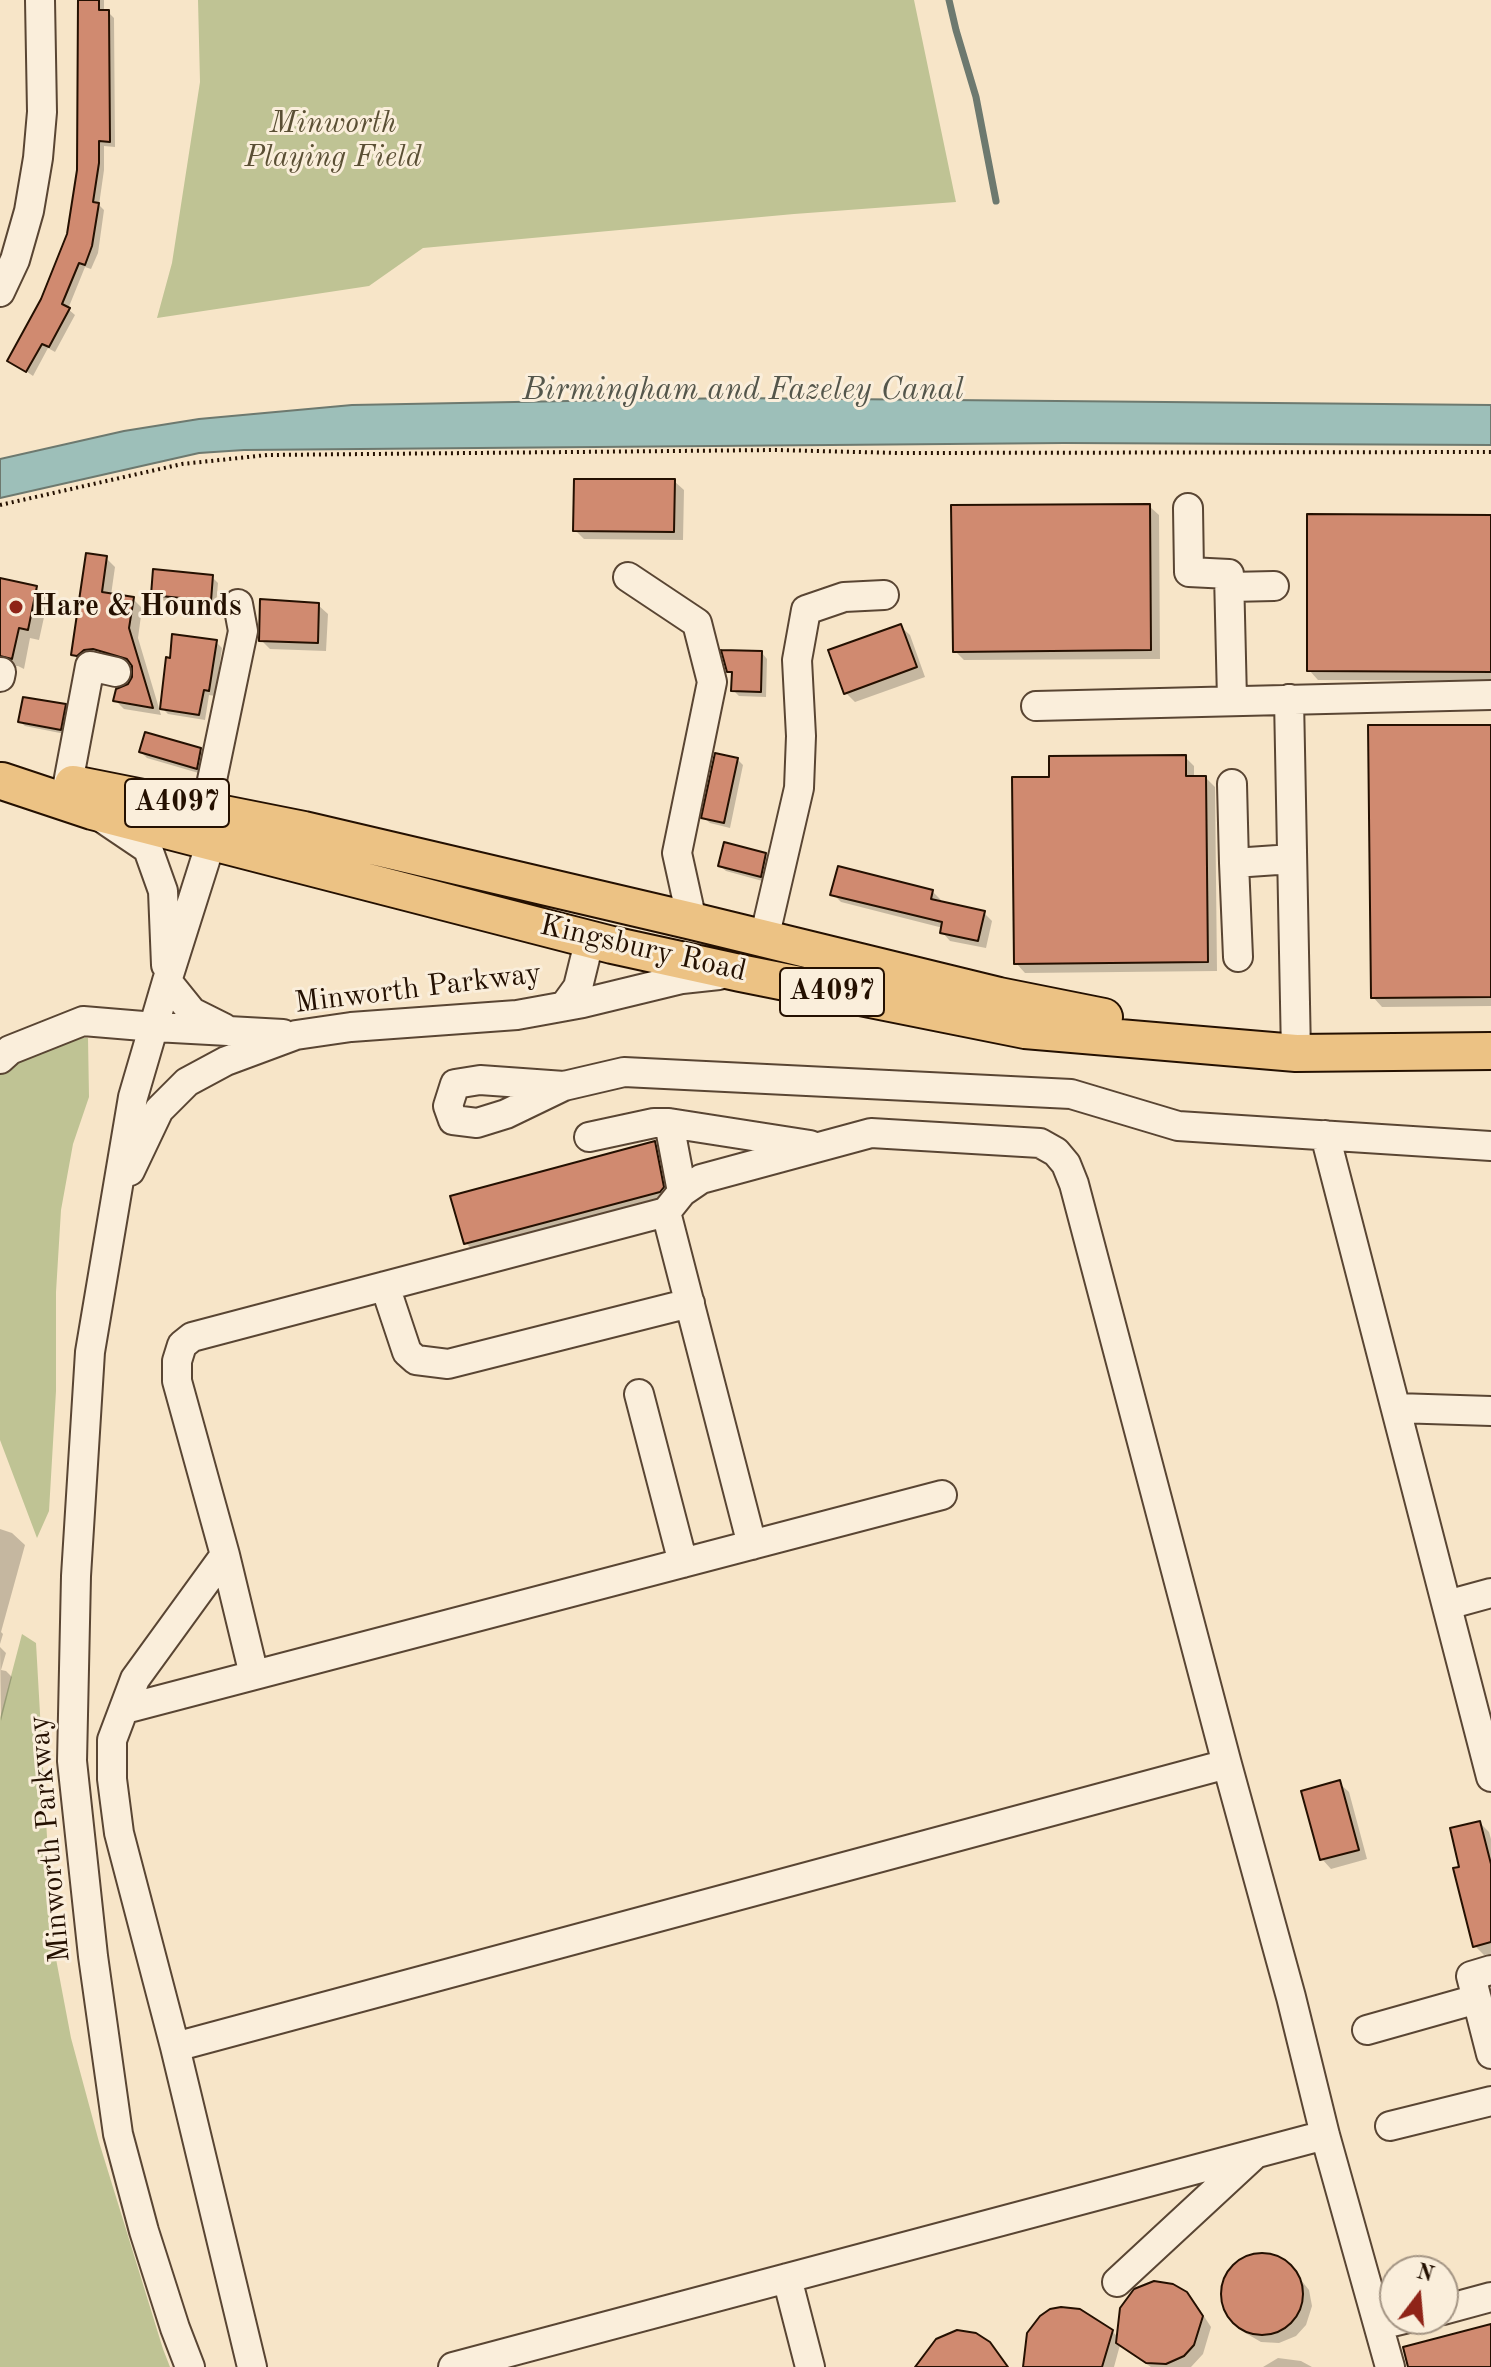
<!DOCTYPE html>
<style>
body{margin:0}
#map{position:relative;width:1491px;height:2367px;overflow:hidden;background:#f7e5c8;font-family:"Old Standard TT",serif}
canvas{display:block}
.north{position:absolute;left:1379px;top:2255px;width:80px;height:80px;box-sizing:border-box;background:#faeedb;border:2px solid #a49584;border-radius:50%;rotate:16deg;font-size:22px;font-weight:700;line-height:32px;text-align:center;color:#241001}
.north::after{content:'';display:block;margin:auto;width:28px;height:36px;background:#8f2418;clip-path:polygon(50% 0,100% 100%,50% 72%,0 100%)}
</style>
<div id="map">
<canvas width="1491" height="2367"></canvas>
<div class="north">N</div>
</div>
<script>
const context = document.querySelector('canvas').getContext('2d');
context.lineJoin = 'round';
function fillPath(path, color) {
  context.fillStyle = color;
  context.fill(path, 'evenodd');
}
function toPath(rows) {
  const path = new Path2D();
  for (const r of rows) {
    if (r.length === 3) {
      path.moveTo(r[0] + r[2], r[1]);
      path.arc(r[0], r[1], r[2], 0, 2 * Math.PI);
      continue;
    }
    path.moveTo(r[0], r[1]);
    for (let i = 2; i < r.length; i += 2) path.lineTo(r[i], r[i + 1]);
  }
  return path;
}
function trace(path, color, width, dash) {
  context.strokeStyle = color;
  context.lineWidth = width;
  context.lineCap = dash ? 'butt' : 'round';
  context.setLineDash(dash || []);
  context.stroke(path);
}
function write(font, color, halo, rows, align = 'center') {
  context.font = font + ' "Old Standard TT",serif';
  context.lineWidth = 6;
  context.setLineDash([]);
  context.textBaseline = 'middle';
  context.strokeStyle = halo;
  context.fillStyle = color;
  for (const [text, x, y, turn = 0] of rows) {
    context.save();
    context.translate(x, y);
    context.rotate((+turn || 0) * Math.PI / 180);
    context.textAlign = isNaN(turn) ? turn : align;
    if (halo) context.strokeText(text, 0, 0);
    context.fillText(text, 0, 0);
    context.restore();
  }
}
fillPath(toPath([
 [198,0,914,0,956,202,794,214,423,248,369,286,157,318,172,263,200,82],
 [66,1037,88,1038,89,1097,73,1144,61,1210,56,1292,56,1391,49,1511,37,1538,0,1440,0,1070],
 [22,1634,36,1643,53,1943,71,2038,99,2142,163,2349,170,2367,0,2367,0,1718]
]), '#bfc394');
const water = toPath([
 [731,398,1491,405,1491,445,1065,443,244,450,199,453,0,498,0,459,124,431,199,419,352,405,731,398]
]);
fillPath(water, '#9dbfb9');
trace(water, '#6d796f', 2);
fillPath(toPath([
 [80,0,104,0,104,12,108,12,114,18,115,147,104,146,104,170,99,205,104,210,98,253,91,269,85,267,68,309,75,315,55,352,48,348,33,376,10,360,43,300,69,235,79,170],
 [674,481,684,490,683,540,584,539,575,530],
 [1149,506,1159,515,1160,659,964,660,955,651],
 [1491,517,1491,681,1318,680,1309,670],
 [106,558,115,567,111,595,133,599,142,608,138,638,161,715,124,709,115,700,134,677,134,666,103,658,82,663,73,654],
 [212,577,218,583,216,606,158,600,153,595],
 [0,580,36,588,48,599,39,640,30,638,24,669,18,666,9,667,0,672],
 [318,605,328,614,326,651,270,649,261,640],
 [900,626,910,635,925,677,855,702,846,693],
 [216,642,222,648,215,696,209,695,205,720,168,714,162,708],
 [762,653,767,659,766,697,739,696,733,690,734,676,729,671],
 [65,706,69,711,65,734,25,726,20,722],
 [1491,727,1491,1006,1382,1007,1373,997],
 [200,750,206,756,202,774,147,758,141,752],
 [1185,757,1194,766,1194,778,1206,778,1215,787,1217,971,1025,973,1016,963,1051,779],
 [737,759,743,765,730,828,710,823,704,818],
 [765,855,771,861,766,882,726,871,720,866],
 [932,891,941,900,940,903,984,913,992,921,986,948,950,941,942,932,943,928,841,902,833,894],
 [655,1143,667,1156,676,1201,478,1256,466,1243],
 [0,1529,12,1533,25,1545,1,1632,3,1634,0,1644],
 [0,1647,6,1653,1,1670,6,1671,12,1677,1,1721],
 [1339,1783,1349,1792,1367,1859,1331,1869,1322,1859],
 [1480,1823,1489,1832,1491,1839,1491,1954,1484,1955,1475,1946],
 [1257,2255,1275,2256,1289,2265,1309,2290,1312,2306,1306,2325,1296,2336,1279,2343,1261,2342,1242,2331,1232,2321,1222,2300,1225,2280,1237,2263,1247,2257],
 [1186,2294,1196,2304,1211,2327,1203,2354,1191,2367,1151,2367,1128,2352,1120,2345,1114,2367,1032,2367,1112,2331,1119,2338],
 [1278,2358,1301,2361,1312,2367,1263,2367]
]), '#0003');
trace(toPath([
 [949,0,956,30,976,97,996,201]
]), '#6d796f', 7);
const building = toPath([
 [78,0,99,0,99,10,109,10,110,142,99,141,99,163,93,202,99,203,92,246,85,265,79,263,62,304,70,308,49,347,42,344,26,372,7,361,41,299,67,234,77,170,78,0],
 [574,479,675,479,674,532,573,531,574,479],
 [1150,504,1151,650,953,652,951,505,1150,504],
 [1307,514,1491,515,1491,672,1307,671,1307,514],
 [86,553,107,556,102,592,134,597,129,628,153,708,113,701,116,689,128,684,132,677,132,666,127,659,93,649,84,650,77,656,71,655,86,553],
 [153,569,213,575,211,601,151,595,153,569],
 [0,578,37,586,28,630,19,628,12,659,0,656,0,578],
 [260,599,319,603,318,643,259,641,260,599],
 [901,624,917,667,844,694,828,650,901,624],
 [172,634,217,640,209,691,204,690,199,715,160,709,166,657,170,658,172,634],
 [721,650,762,651,761,692,731,691,732,672,727,672,721,650],
 [23,697,66,704,61,730,18,722,23,697],
 [1368,725,1491,725,1491,997,1371,998,1368,725],
 [145,732,201,748,197,769,139,752,145,732],
 [715,753,738,758,724,823,701,818,715,753],
 [1186,755,1186,776,1206,776,1208,962,1014,964,1012,777,1049,777,1049,756,1186,755],
 [724,842,766,853,761,877,718,866,724,842],
 [838,866,933,890,931,899,985,911,978,941,940,933,942,922,830,895,838,866],
 [655,1141,664,1187,660,1192,464,1244,450,1196,655,1141],
 [1340,1780,1359,1850,1320,1860,1301,1791,1340,1780],
 [1480,1821,1491,1864,1491,1942,1473,1947,1453,1868,1459,1867,1450,1828,1480,1821],
 [1262,2294,41],
 [1154,2281,1173,2284,1187,2292,1203,2316,1194,2345,1184,2356,1166,2364,1146,2363,1116,2343,1120,2308,1134,2289,1154,2281],
 [1061,2307,1080,2309,1113,2330,1102,2367,1023,2367,1027,2333,1040,2316,1050,2309,1061,2307],
 [1491,2324,1491,2367,1408,2367,1403,2347,1491,2324],
 [957,2330,976,2333,990,2342,1008,2367,915,2367,936,2339,957,2330]
]);
fillPath(building, '#d08a70');
trace(building, '#241001', 2);
const minor = toPath([
 [0,292,15,260,29,211,38,158,42,112,40,0],
 [1188,508,1189,572,1229,574,1232,700],
 [628,577,697,623,712,682,677,853,692,921],
 [1230,587,1274,586],
 [0,677,1,672],
 [1289,699,1296,1053],
 [1036,706,1491,695],
 [68,783,90,666,116,672],
 [1232,784,1234,863,1292,859],
 [206,809,243,631,238,604],
 [105,820,148,849,163,891,166,965],
 [1234,863,1238,957],
 [764,939,799,788,801,736,797,660,806,610,844,597,884,595],
 [167,981,192,1012,224,1028],
 [565,1005,578,987,590,938],
 [0,1059,10,1050,83,1021,155,1027,283,1034],
 [564,1086,480,1080,455,1084,448,1106,453,1120,477,1123,506,1114,564,1086,624,1072,1071,1094,1178,1126,1491,1146],
 [669,1123,810,1145],
 [1325,1135,1491,1777],
 [589,1137,654,1123,669,1123,682,1192],
 [130,1171,159,1110,187,1082,226,1061,296,1035,351,1027,517,1015,583,1003,682,979,719,975],
 [666,1212,752,1545],
 [385,1286,407,1352,416,1360,448,1364,690,1303],
 [639,1394,683,1563],
 [1396,1408,1491,1411],
 [225,1555,254,1675],
 [1447,1605,1491,1593],
 [125,1709,942,1495],
 [1491,1970,1471,1976,1491,2054],
 [1367,2030,1477,1999],
 [175,2047,1227,1764],
 [1390,2126,1491,2101],
 [787,2278,810,2367],
 [1117,2282,1253,2156],
 [1443,2310,1491,2297],
 [1380,2325,1405,2319],
 [190,2367,175,2328,144,2231,118,2134,93,1956,72,1761,76,1576,90,1352,133,1097,167,981,217,823],
 [252,2367,175,2047,119,1833,112,1779,112,1740,135,1679,225,1555,177,1381,177,1361,182,1345,192,1337,666,1212,682,1192,701,1179,871,1133,1040,1143,1056,1152,1066,1164,1074,1184,1227,1764,1291,1997,1325,2135,1390,2367],
 [453,2367,1325,2135]
]);
const major = toPath([
 [2,781,92,811,612,945,740,973,1025,1030,1296,1053,1491,1051],
 [73,784,304,830,692,921,999,996,1104,1017]
]);
trace(minor, '#594533', 32);
trace(major, '#241001', 40);
trace(toPath([
 [0,505,182,464,267,455,776,450,899,453,1491,452]
]), '#241001', 4, [2, 4]);
trace(minor, '#faeedb', 28);
trace(major, '#ecc284', 36);
for (const [x, y, r, color] of [
 [16,607,8,"#8f2418"]
]) {
  const dot = new Path2D();
  dot.arc(x, y, r, 0, 2 * Math.PI);
  context.fillStyle = color;
  context.fill(dot);
  trace(dot, '#faeedb', 3);
}
for (const [x, y, w] of [
 [177,803,104],
 [832,992,104]
]) {
  const box = new Path2D();
  box.roundRect(x - w / 2, y - 24, w, 48, 6);
  context.fillStyle = '#faeedb';
  context.fill(box);
  trace(box, '#241001', 2);
}
write('bold 28px', '#241001', null, [
 ["A4097",177,803],
 ["A4097",832,992]
]);
write('italic 30px', '#5a4f34', '#faeedb', [
 ["Minworth",333,124],
 ["Playing Field",333,158]
]);
write('bold 30px', '#241001', '#faeedb', [
 ["Hare & Hounds",32,607]
], 'left');
write('30px', '#241001', '#faeedb', [
 ["Kingsbury Road",643,949,13],
 ["Minworth Parkway",418,989,-7],
 ["Minworth Parkway",50,1839,-95]
]);
write('italic 32px', '#54564b', '#faeedb', [
 ["Birmingham and Fazeley Canal",743,391]
]);
</script>
